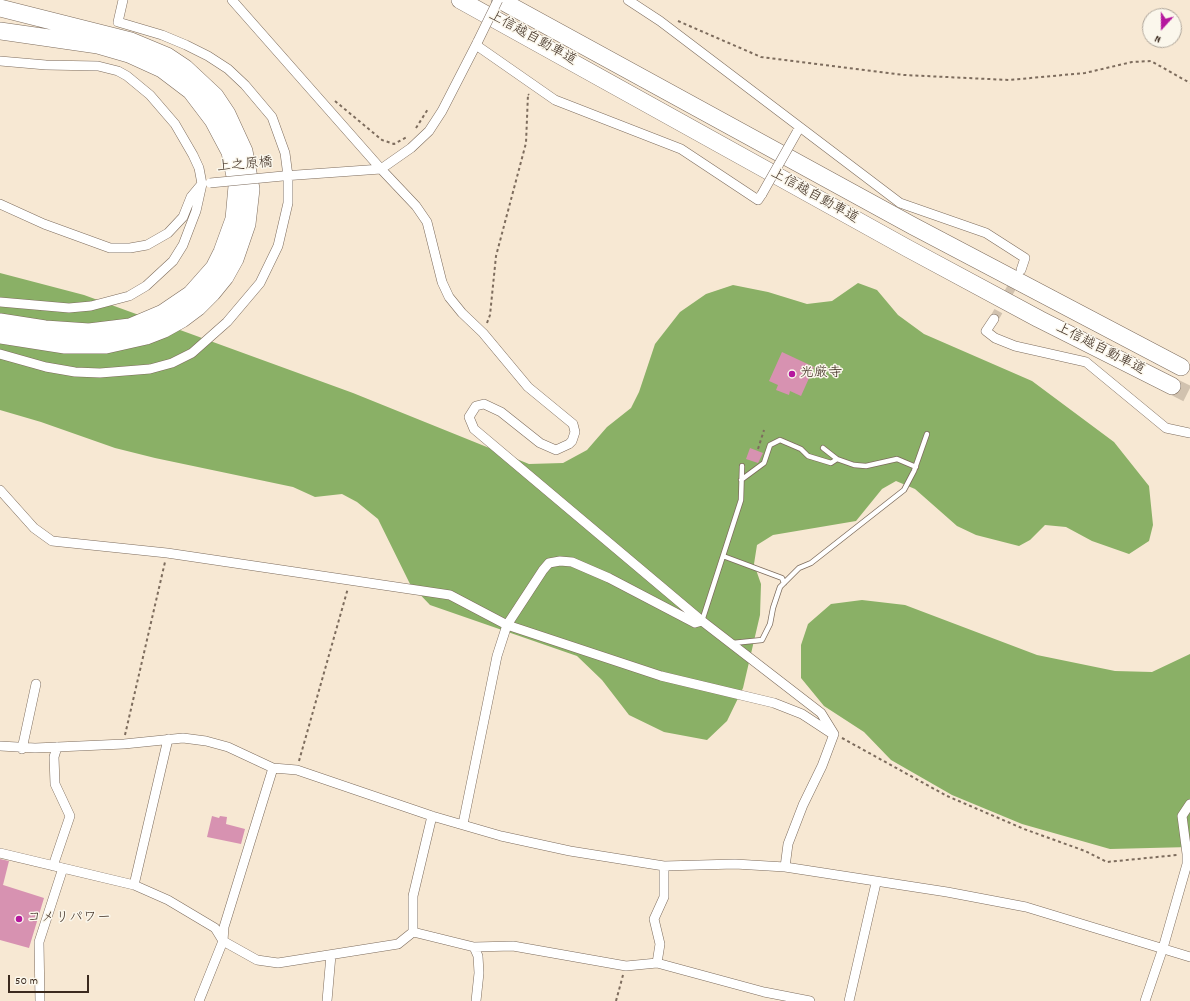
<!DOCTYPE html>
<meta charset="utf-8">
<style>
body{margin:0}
#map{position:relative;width:1190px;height:1001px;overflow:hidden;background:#f7e8d3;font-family:Dekko,sans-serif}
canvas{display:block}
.north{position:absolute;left:1142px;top:8px;width:40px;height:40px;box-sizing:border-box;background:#fbf7ec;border:1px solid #aea59a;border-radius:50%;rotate:201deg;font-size:11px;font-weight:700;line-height:16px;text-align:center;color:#3b2a1e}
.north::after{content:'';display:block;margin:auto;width:14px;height:18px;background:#b5179e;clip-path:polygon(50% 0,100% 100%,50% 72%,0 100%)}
.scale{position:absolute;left:8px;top:975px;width:81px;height:18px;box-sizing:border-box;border:2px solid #3b2a1e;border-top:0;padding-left:5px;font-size:12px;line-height:14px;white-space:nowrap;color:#3b2a1e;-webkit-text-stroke:3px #fbf7ec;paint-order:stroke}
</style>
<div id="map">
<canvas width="1190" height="1001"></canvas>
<div class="north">N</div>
<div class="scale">50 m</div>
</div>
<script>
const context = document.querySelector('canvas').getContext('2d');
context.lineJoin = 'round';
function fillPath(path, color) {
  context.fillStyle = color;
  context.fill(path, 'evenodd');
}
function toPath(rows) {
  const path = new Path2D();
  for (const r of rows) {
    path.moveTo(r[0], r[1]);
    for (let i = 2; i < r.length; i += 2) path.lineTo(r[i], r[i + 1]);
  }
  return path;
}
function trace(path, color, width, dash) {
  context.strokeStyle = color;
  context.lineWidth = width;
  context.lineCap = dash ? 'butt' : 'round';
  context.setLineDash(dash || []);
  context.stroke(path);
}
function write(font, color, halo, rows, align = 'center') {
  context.font = font + ' Dekko,"Klee One",sans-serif';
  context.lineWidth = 3;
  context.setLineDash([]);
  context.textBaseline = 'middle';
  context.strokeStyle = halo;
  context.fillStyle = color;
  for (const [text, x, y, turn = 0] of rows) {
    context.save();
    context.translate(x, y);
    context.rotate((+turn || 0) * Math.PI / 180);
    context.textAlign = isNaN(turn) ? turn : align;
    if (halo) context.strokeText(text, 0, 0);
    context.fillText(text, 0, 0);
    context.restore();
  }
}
fillPath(toPath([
 [0,273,84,295,353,393,529,464,563,463,587,450,607,427,631,408,639,392,655,344,680,312,706,294,733,285,768,292,807,304,832,301,858,283,877,290,898,315,924,334,1032,381,1114,442,1149,486,1153,525,1149,541,1129,554,1092,541,1066,527,1045,525,1030,540,1019,546,976,535,957,526,915,489,896,481,882,489,856,521,773,535,757,545,754,564,761,584,760,615,743,688,727,721,707,740,664,732,629,715,602,680,577,656,430,605,410,584,378,519,357,502,342,494,315,497,293,487,155,458,115,448,41,422,0,410],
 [862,600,905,605,1037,655,1115,671,1152,672,1190,654,1190,847,1110,849,1022,824,952,795,891,760,864,732,824,706,801,678,801,645,808,624,831,604]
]), '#8ab066');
fillPath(toPath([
 [782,352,814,367,801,396,790,391,789,395,776,390,778,385,769,381],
 [750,448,763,453,758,463,746,459],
 [212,816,219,818,220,816,227,817,226,824,245,829,241,844,207,837],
 [0,859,9,861,3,885,0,884],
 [0,884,44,898,29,948,0,940]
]), '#d792b1');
trace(toPath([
 [994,319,1018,276]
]), '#d1c2af', 9, [9, 4.5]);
trace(toPath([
 [1172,386,1190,395]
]), '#d1c2af', 17, [17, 8]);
const lane = toPath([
 [823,448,837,459,854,465,866,466,897,459,916,467],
 [741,480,764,463,770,445,780,440,801,449,808,456,831,463,837,459],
 [723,556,782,578,784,583],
 [702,621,741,500,742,466],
 [733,643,762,640,770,624,773,608,780,587,799,568,811,563,904,490,914,471,927,434]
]);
const street = toPath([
 [232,0,381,169,416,206,427,222,442,282,449,297,462,313,483,333,528,387,573,424,575,432,572,441,569,444,556,450,540,443,501,412,484,404,476,406,469,417,474,429,702,621,821,713,834,734],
 [628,0,660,21,900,203,986,233,1025,258,1021,270],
 [476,45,555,100,681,149,758,200,762,194],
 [0,61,46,65,98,66,118,71,127,76,150,95,175,124,193,155,199,168,202,184,196,211,183,245,173,261,146,286,129,296,91,306,69,308,0,302],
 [283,176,381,169,411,148,429,131,442,111,478,41],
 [0,204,44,224,110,248,130,248,147,245,168,233,183,217,191,197,201,185],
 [994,319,986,331,995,338,1015,346,1086,362,1166,428,1190,433],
 [0,354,46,367,75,372,100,373,150,369,172,363,192,353,227,322,260,283,278,246,288,203,288,176,285,153,272,117,245,85,228,69,208,56,186,45,162,35,118,22,123,0],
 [0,490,34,528,52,541,167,553,450,595,507,625,661,676,774,703,802,714,831,733],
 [0,746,35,748,124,744,183,738,206,741,228,747,273,768,297,770,432,816,501,836,570,851,664,866,735,864,785,867,947,892,1026,907,1190,957],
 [22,749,36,684],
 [463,824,497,656,507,625,543,570,549,563,560,561,572,562,609,578,695,623,702,621],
 [0,853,134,885,168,900,215,928,223,941,257,960,278,963,398,944,413,932,413,896,432,816],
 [53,866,70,816,55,784,54,757,57,747],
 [785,867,788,844,803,805,822,766,834,734],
 [134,885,168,739],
 [413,932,474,947,513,946,626,966,657,963,764,992,810,1001],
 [474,947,478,956,479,973,476,1001],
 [657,963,660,944,654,919,664,897,664,866],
 [40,1001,39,942,63,868],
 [199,1001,223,941,224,927,273,768],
 [327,1001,331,955],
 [849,1001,876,883],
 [1145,1001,1163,948,1187,864,1187,854,1182,816,1190,804]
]);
const highway = toPath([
 [460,0,907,248,1039,319,1172,386],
 [500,0,913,226,1181,367],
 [0,8,131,41,167,56,185,68,215,96,227,114,244,151,251,189,247,224,235,259,225,277,212,293,198,307,182,319,164,329,146,336,106,345,65,345,0,335],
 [0,31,98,45,129,54,162,69,191,91,213,120,230,152,237,186,234,219,222,252,214,268,191,294,163,313,130,327,89,332,45,329,0,322]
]);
trace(lane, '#7d6c5d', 6);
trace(street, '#7d6c5d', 10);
trace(highway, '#7d6c5d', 18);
trace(toPath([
 [678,21,761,57,904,75,1009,80,1085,73,1132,62,1151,61,1190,83],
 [335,101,382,140,394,144,407,137],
 [416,128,428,109],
 [487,323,490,315,496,256,526,143,528,94,529,95],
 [758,449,764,430],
 [125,735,165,562],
 [842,738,947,796,1024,829,1085,851,1107,862,1177,855],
 [299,761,348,588],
 [616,1001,623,975]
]), '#7d6c5d', 2, [3, 3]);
trace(lane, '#fff', 4.5);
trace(street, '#fff', 9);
trace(highway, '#fff', 17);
const streetBridge = toPath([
 [478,41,498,0],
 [210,183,283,176],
 [762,194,797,132]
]);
trace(streetBridge, '#7d6c5d', 10, []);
trace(streetBridge, '#fff', 9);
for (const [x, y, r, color] of [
 [792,374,4,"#b5179e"],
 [19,919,4,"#b5179e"]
]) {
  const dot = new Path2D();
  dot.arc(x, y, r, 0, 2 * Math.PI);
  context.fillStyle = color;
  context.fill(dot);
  trace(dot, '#fbf7ec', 1.5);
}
write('14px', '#3b2a1e', '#fbf7ec', [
 ["上信越自動車道",532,39,29],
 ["上之原橋",245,166,-5],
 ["上信越自動車道",814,197,29],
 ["上信越自動車道",1100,350,27]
]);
write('14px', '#3b2a1e', '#fbf7ec', [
 ["光厳寺",800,374],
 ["コメリパワー",27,919]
], 'left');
</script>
